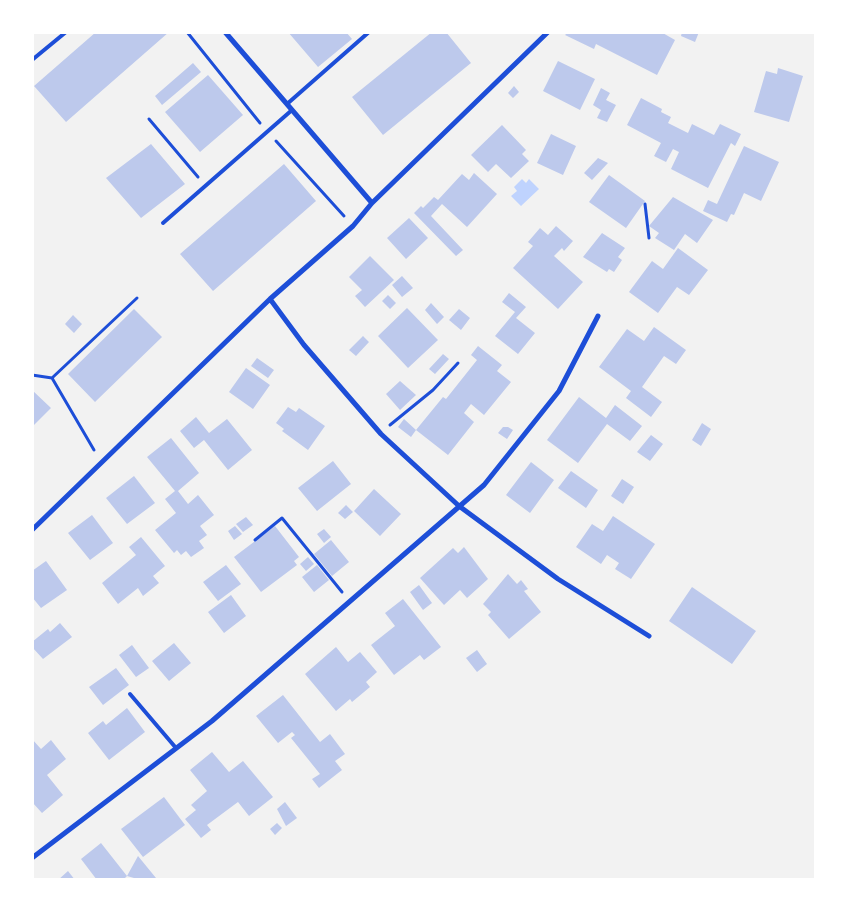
<!DOCTYPE html>
<style>
body{margin:0}
#map{position:relative;width:848px;height:912px;overflow:hidden;background:#f2f2f2;font-family:Arial,sans-serif}
canvas{display:block}
.frame{position:absolute;inset:0;border:34px solid #fff;pointer-events:none}
</style>
<div id="map">
<canvas width="848" height="912"></canvas>
<div class="frame"></div>
</div>
<script>
const context = document.querySelector('canvas').getContext('2d');
context.lineJoin = 'round';
function fillPath(path, color) {
  context.fillStyle = color;
  context.fill(path, 'evenodd');
}
function toPath(rows) {
  const path = new Path2D();
  for (const r of rows) {
    path.moveTo(r[0], r[1]);
    for (let i = 2; i < r.length; i += 2) path.lineTo(r[i], r[i + 1]);
  }
  return path;
}
function trace(path, color, width, dash) {
  context.strokeStyle = color;
  context.lineWidth = width;
  context.lineCap = dash ? 'butt' : 'round';
  context.setLineDash(dash || []);
  context.stroke(path);
}
fillPath(toPath([
 [522,179,526,183,529,179,539,189,521,206,511,196,517,191,514,187]
]), '#bfd3fe');
fillPath(toPath([
 [96,32,169,32,66,122,34,86],
 [288,32,346,32,352,39,318,67],
 [432,32,446,32,471,63,383,135,352,97],
 [568,32,661,32,675,40,657,75,596,44,594,49,565,35],
 [682,32,699,32,695,42,681,36],
 [558,61,595,79,580,110,543,91],
 [193,63,201,72,162,105,155,96],
 [778,68,803,76,789,122,754,112,766,71,777,74],
 [208,75,243,115,200,152,165,112],
 [514,86,519,92,513,98,508,93],
 [601,88,610,93,606,100,616,105,607,122,597,118,601,110,593,105],
 [641,98,662,109,661,112,671,117,668,123,688,133,692,124,714,135,720,124,741,134,735,146,731,143,708,188,671,169,679,152,673,149,666,162,654,156,661,143,627,125],
 [502,125,526,150,522,154,529,161,511,178,496,164,488,172,471,155],
 [551,134,576,146,563,175,537,163],
 [151,144,185,184,141,218,106,178],
 [744,146,779,162,761,201,744,193,734,215,731,214,727,222,703,211,708,200,717,204],
 [598,158,608,163,592,180,584,173],
 [284,164,316,201,213,291,180,254],
 [474,173,497,194,467,227,442,204,431,216,463,250,456,256,414,213,421,206,423,208,434,197,438,200,462,174,469,180],
 [609,175,645,201,626,228,589,202],
 [673,197,713,220,697,243,685,234,674,250,655,238,659,233,649,226],
 [409,218,428,238,406,259,387,238],
 [556,226,573,241,564,251,562,248,554,256,583,282,558,309,513,268,533,246,528,242,540,228,548,235],
 [602,233,625,248,618,257,622,260,614,272,609,269,607,272,583,257],
 [678,248,708,270,689,295,677,287,658,313,629,292,652,261,663,269],
 [370,256,394,280,365,307,355,296,362,290,349,277],
 [402,276,413,288,402,297,392,285],
 [509,293,526,307,516,318,535,333,518,354,495,336,515,312,502,302],
 [388,295,396,303,390,309,382,301],
 [431,303,444,317,437,324,425,310],
 [407,308,438,340,408,368,378,336],
 [134,309,162,337,95,402,68,374],
 [459,309,470,318,461,330,449,320],
 [73,315,82,324,74,333,65,324],
 [654,327,686,350,676,364,664,356,642,387,662,402,651,417,626,398,631,391,599,367,627,329,644,341],
 [363,336,369,342,356,356,349,350],
 [478,346,502,365,497,371,511,382,484,415,471,404,464,413,474,422,448,455,416,430,443,397,446,399,477,360,471,355],
 [443,354,449,359,435,374,429,369],
 [257,358,274,370,268,378,251,366],
 [246,368,270,385,253,409,229,392],
 [400,381,416,395,400,410,386,394],
 [32,390,51,408,32,427],
 [579,397,606,418,615,405,642,426,630,441,607,424,578,463,547,440],
 [288,407,296,412,299,408,325,426,308,450,282,431,284,429,276,423],
 [196,417,209,433,227,419,252,450,228,470,204,440,194,448,180,431],
 [404,419,416,430,411,437,398,427],
 [702,423,711,429,701,446,692,440],
 [503,427,508,427,513,430,507,439,498,433],
 [651,435,663,444,650,461,637,452],
 [171,438,199,473,178,491,188,504,198,495,214,515,200,526,207,535,199,541,204,548,191,557,186,551,181,555,177,550,174,553,155,530,176,513,165,499,175,491,147,457],
 [333,461,351,484,317,511,298,488],
 [531,462,554,480,530,513,506,495],
 [571,471,598,490,586,508,558,488],
 [134,476,155,503,127,524,106,498],
 [622,479,634,487,623,504,611,496],
 [374,489,401,514,380,536,354,511],
 [346,505,353,512,345,519,338,513],
 [92,515,113,543,90,560,68,533],
 [613,516,655,544,631,579,615,569,619,563,607,555,601,564,576,547,592,524,603,531],
 [246,517,253,525,243,532,236,524],
 [235,526,242,534,234,540,228,531],
 [275,526,299,557,294,561,297,565,261,592,234,557],
 [324,529,331,537,324,543,317,534],
 [141,537,165,566,153,576,159,583,143,596,138,588,118,604,102,583,136,555,129,547],
 [331,540,349,562,332,576,314,554],
 [464,547,488,579,467,598,460,590,444,605,420,578,453,548,458,553],
 [308,557,314,564,306,571,300,564],
 [46,561,67,590,41,608,32,597,32,571],
 [226,565,241,584,218,601,203,582],
 [317,565,329,580,314,592,302,577],
 [508,574,517,584,521,580,528,589,524,591,541,612,509,639,488,615,491,612,483,604],
 [419,585,432,603,423,610,410,592],
 [692,587,756,631,732,664,669,621],
 [231,595,246,616,224,633,208,612],
 [403,599,441,647,424,660,420,655,394,675,371,645,395,626,385,613],
 [60,623,72,637,43,659,32,647,32,642,48,629,50,632],
 [174,643,191,663,169,681,152,661],
 [132,645,149,668,136,677,119,655],
 [336,647,348,662,360,652,377,672,366,682,370,687,352,702,350,699,336,711,305,674],
 [477,650,487,664,477,672,466,658],
 [116,668,129,685,103,705,89,687],
 [283,695,320,742,330,734,345,754,335,761,342,770,319,788,312,779,320,774,291,738,295,735,292,732,278,743,256,716],
 [127,708,145,732,109,760,88,733,103,721,106,725],
 [32,739,41,749,51,740,66,759,47,775,63,795,42,813,32,802],
 [212,752,229,772,243,761,273,797,249,816,238,802,207,825,211,830,201,838,185,819,196,810,191,805,207,791,190,770],
 [164,797,185,825,143,857,121,829],
 [285,802,297,818,286,826,277,809],
 [277,823,282,828,275,835,270,829],
 [101,843,127,876,123,880,97,880,81,859],
 [138,856,156,878,154,880,141,880,127,876],
 [68,871,75,880,58,880]
]), '#bdc9ec');
trace(toPath([
 [187,32,260,123],
 [149,119,198,177],
 [276,141,344,216],
 [645,204,649,238],
 [32,375,52,378],
 [390,425,433,390,458,363],
 [94,450,52,378,137,298],
 [255,540,282,518,342,592]
]), '#1d4ed8', 3);
trace(toPath([
 [32,60,66,32],
 [287,104,369,32],
 [163,223,292,110],
 [130,694,176,748]
]), '#1d4ed8', 4);
trace(toPath([
 [225,32,372,203],
 [270,299,304,345,381,434,459,506,558,579,649,636],
 [32,530,270,299,353,226,372,203,548,32],
 [32,858,212,721,484,485,559,391,598,316]
]), '#1d4ed8', 5);
</script>
